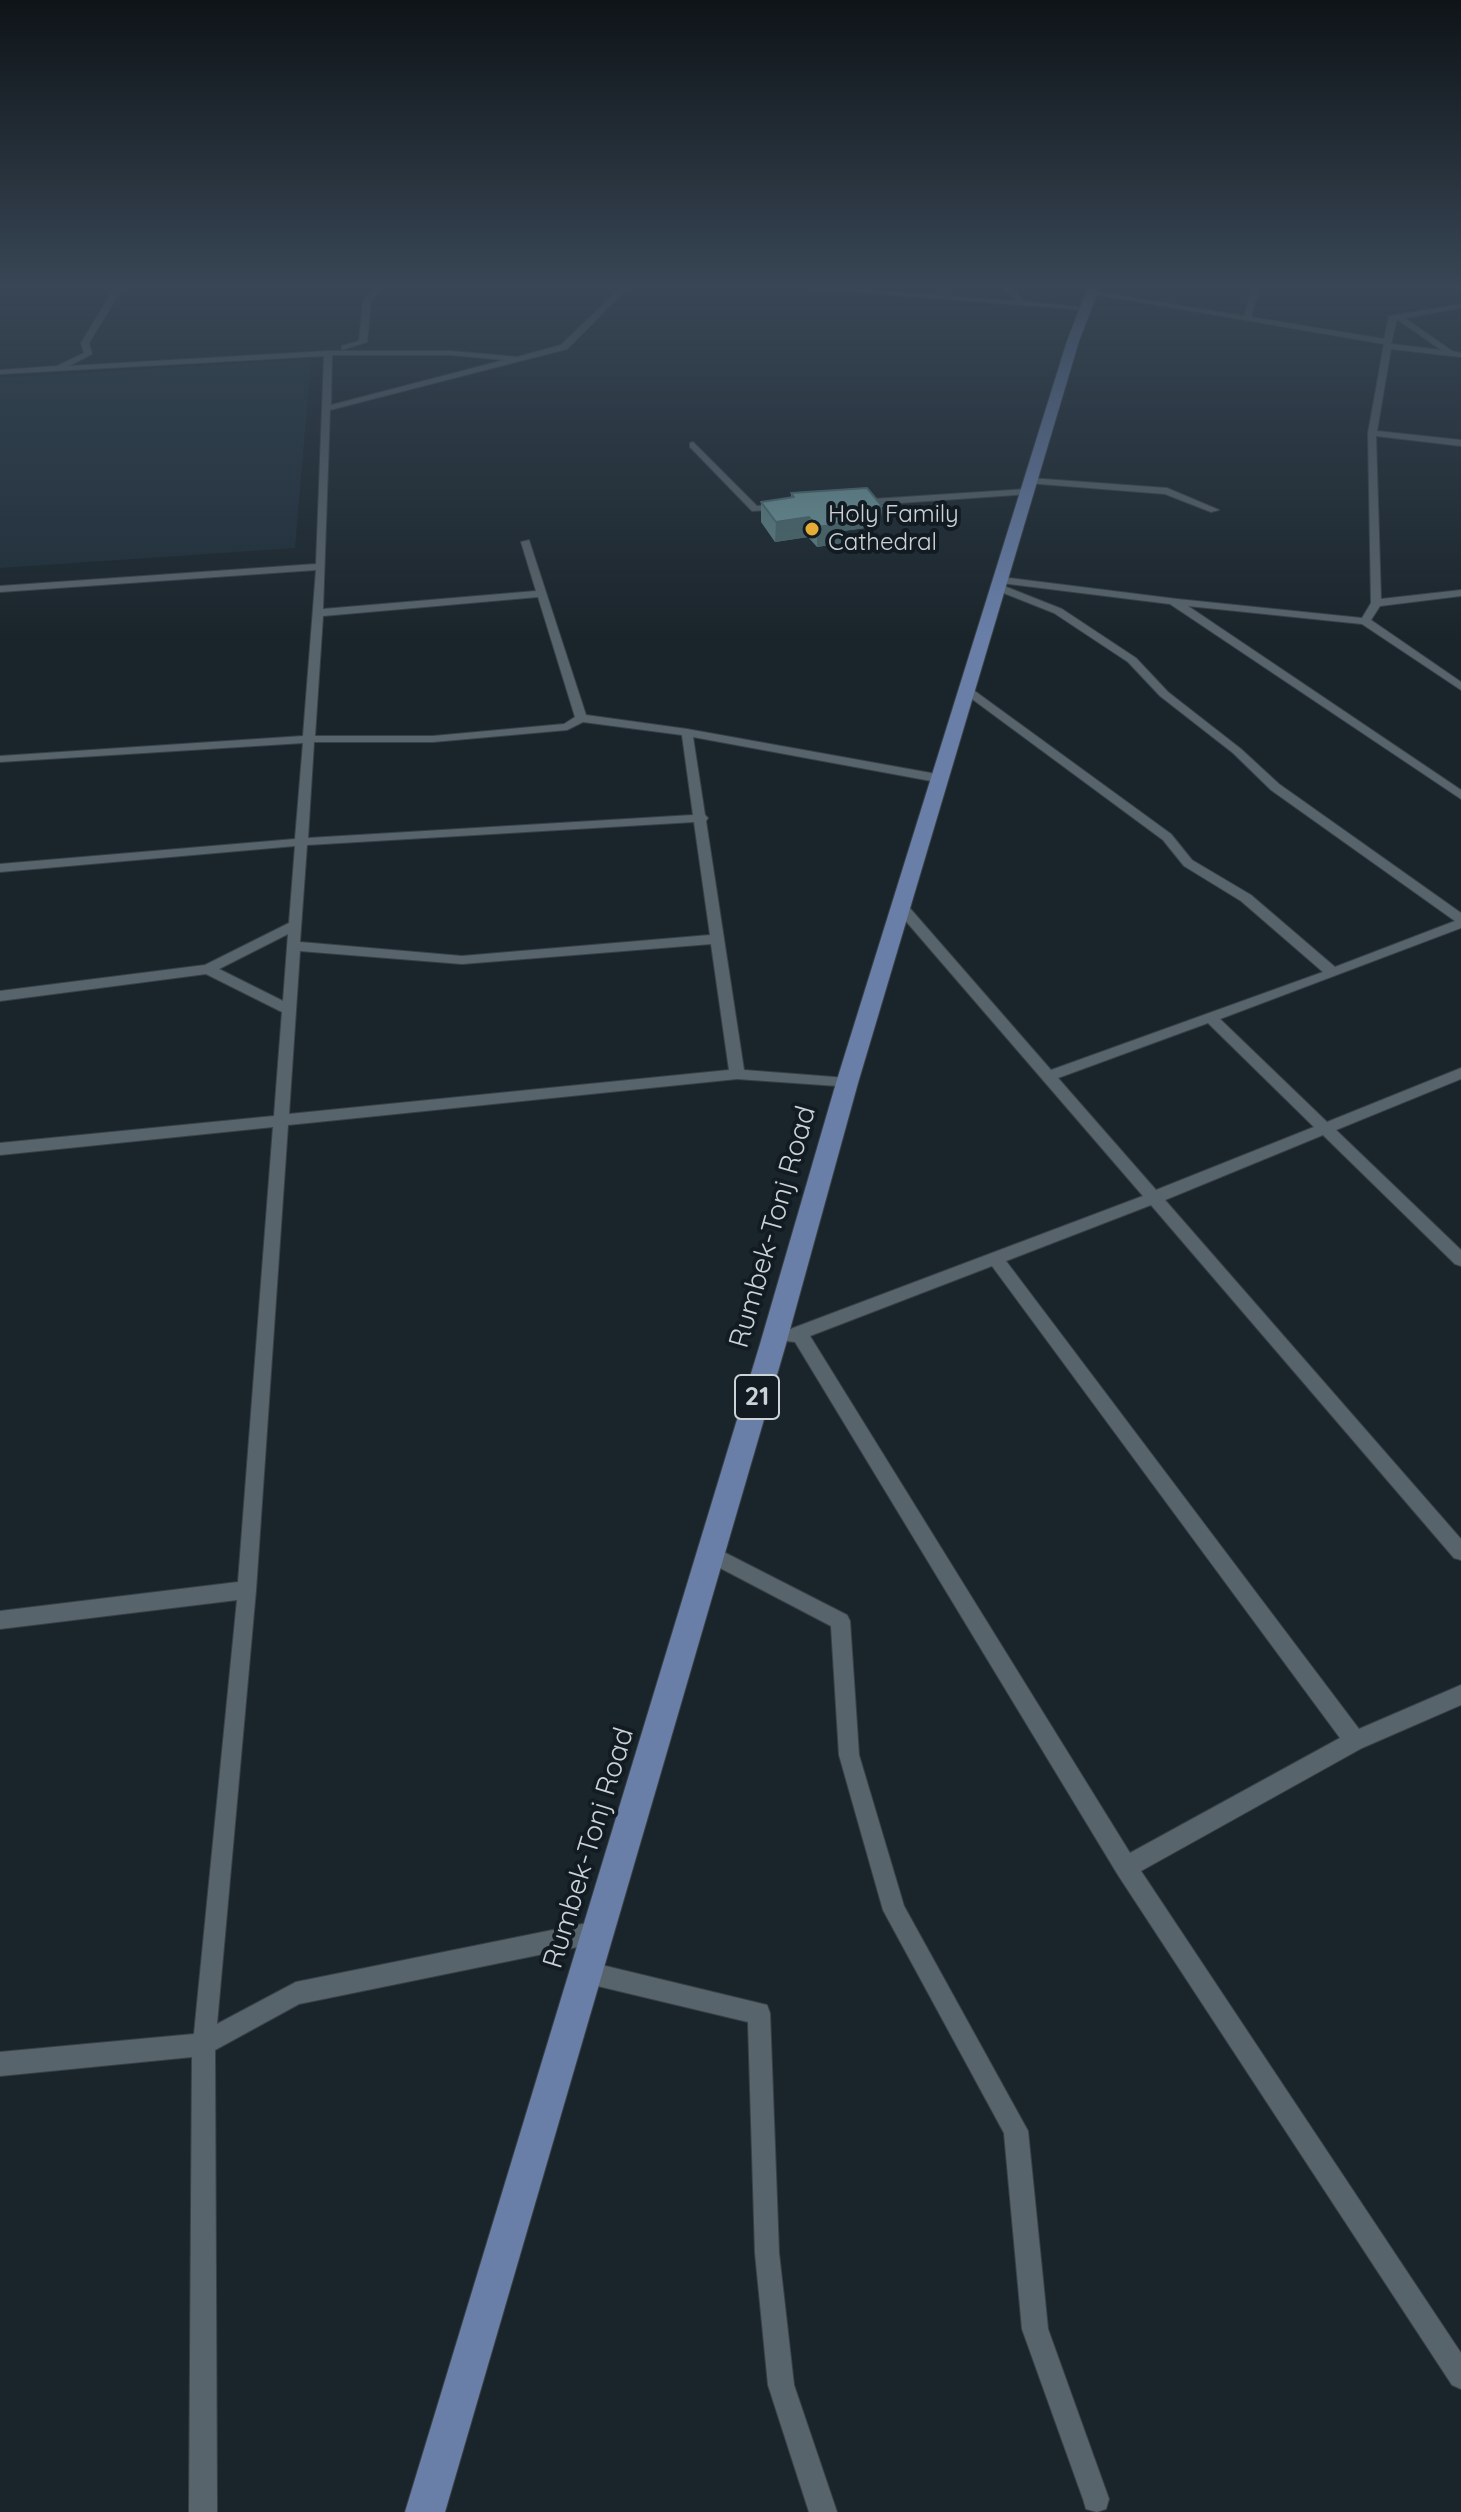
<!DOCTYPE html>
<style>
body{margin:0}
canvas{display:block;background:#1a252b}
</style>
<canvas width="1461" height="2512"></canvas>
<script>
const context = document.querySelector('canvas').getContext('2d');
context.lineJoin = 'round';
function fillPath(path, color) {
  context.fillStyle = color;
  context.fill(path, 'evenodd');
}
function toPath(rows) {
  const path = new Path2D();
  for (const r of rows) {
    path.moveTo(r[0], r[1]);
    for (let i = 2; i < r.length; i += 2) path.lineTo(r[i], r[i + 1]);
  }
  return path;
}
function trace(path, color, width, dash) {
  context.strokeStyle = color;
  context.lineWidth = width;
  context.lineCap = dash ? 'butt' : 'round';
  context.setLineDash(dash || []);
  context.stroke(path);
}
function write(font, color, halo, rows, align = 'center') {
  context.font = font + ' Quicksand,sans-serif';
  context.lineWidth = 8;
  context.setLineDash([]);
  context.textBaseline = 'middle';
  context.strokeStyle = halo;
  context.fillStyle = color;
  for (const [text, x, y, turn = 0] of rows) {
    context.save();
    context.translate(x, y);
    context.rotate((+turn || 0) * Math.PI / 180);
    context.textAlign = isNaN(turn) ? turn : align;
    if (halo) context.strokeText(text, 0, 0);
    context.fillText(text, 0, 0);
    context.restore();
  }
}
fillPath(toPath([
 [311,359,295,548,0,568,0,378]
]), '#1f2f39');
const street = toPath([
 [117,284,125,284,89,343,92,354,69,366,328,351,451,351,517,357,561,345,624,284,632,284,567,349,330,410,323,609,536,591,521,542,529,540,586,715,687,729,942,775,948,779,942,783,693,737,705,815,708,818,706,821,744,1070,847,1078,854,1083,852,1087,737,1079,288,1125,256,1590,217,2024,296,1982,597,1921,605,1924,608,1932,605,1940,597,1943,299,2004,215,2050,217,2512,189,2512,192,2057,0,2076,0,2052,194,2034,237,1600,0,1629,0,1611,238,1582,273,1127,0,1155,0,1143,274,1116,282,1012,206,974,0,1001,0,991,205,965,289,923,295,846,0,872,0,864,295,839,303,743,0,762,0,756,303,736,316,570,0,592,0,586,316,564,324,356,0,374,0,370,57,366,84,353,81,343,117,284],
 [332,355,451,355,504,360,331,405,332,355],
 [538,597,575,717,564,724,433,736,315,736,323,616,538,597],
 [583,722,682,735,693,815,308,838,314,742,433,742,567,730,583,722],
 [694,822,710,935,462,956,300,942,307,845,694,822],
 [288,934,283,1001,219,969,288,934],
 [711,944,729,1070,289,1114,300,951,462,964,711,944],
 [378,284,386,284,371,301,367,342,342,350,342,346,359,341,363,301,378,284],
 [756,284,788,284,1015,301,1001,284,1009,284,1024,301,1088,308,1084,310,756,284],
 [1253,284,1261,284,1251,317,1384,339,1389,316,1461,304,1461,308,1405,318,1452,351,1461,353,1461,357,1391,349,1377,431,1461,440,1461,446,1376,436,1381,599,1461,590,1461,596,1380,606,1371,620,1461,682,1461,690,1362,624,1188,606,1461,790,1461,799,1170,604,1001,583,996,580,1001,577,1177,599,1362,618,1371,603,1368,433,1384,344,1087,293,1091,291,1244,316,1253,284],
 [1397,319,1441,350,1391,344,1397,319],
 [1448,284,1461,285,1461,290,1449,286,1448,284],
 [693,442,757,506,782,504,787,507,785,509,752,511,690,447,690,443,693,442],
 [1030,478,1167,488,1219,510,1211,512,1165,494,1027,483,1025,481,1030,478],
 [1027,489,1030,490,1030,494,857,506,852,503,857,500,1027,489],
 [996,586,1004,586,1062,609,1136,658,1168,692,1241,749,1279,784,1461,913,1461,928,1220,1019,1327,1122,1461,1068,1461,1079,1336,1130,1461,1250,1461,1266,1455,1264,1323,1135,1165,1200,1461,1539,1461,1560,1454,1558,1151,1205,1006,1261,1359,1729,1461,1685,1461,1705,1362,1748,1141,1871,1461,2353,1461,2389,1452,2385,1118,1875,795,1342,786,1341,784,1336,786,1331,793,1328,1143,1196,898,912,898,906,908,906,1051,1070,1323,972,1241,901,1184,866,1163,840,964,693,964,689,972,689,1171,834,1192,860,1251,895,1335,967,1455,921,1271,790,1233,753,1160,696,1128,662,1054,613,996,590,996,586],
 [1208,1023,1314,1127,1156,1190,1058,1078,1208,1023],
 [992,1266,1340,1738,1130,1853,810,1336,992,1266],
 [710,1545,847,1615,850,1621,859,1755,904,1906,1028,2131,1048,2329,1109,2499,1106,2509,1097,2512,1086,2509,1083,2499,1022,2329,1004,2133,883,1910,839,1755,831,1626,703,1559,701,1553,703,1547,710,1545],
 [585,1961,767,2005,770,2013,779,2253,794,2385,837,2512,809,2512,768,2385,755,2253,748,2022,585,1983,577,1980,574,1972,577,1964,585,1961]
]);
const primary = toPath([
 [1089,284,1101,284,1079,341,858,1083,786,1344,445,2512,405,2512,760,1344,836,1083,1067,341,1089,284]
]);
trace(street, '#394146', 2);
trace(primary, '#394146', 2);
fillPath(street, '#58646b');
fillPath(primary, '#697fa8');
fillPath(toPath([
 [791,493,882,506,880,526,843,531,842,543,817,547,808,537,775,542,761,522,761,502,791,498]
]), '#608487');
fillPath(toPath([
 [882,506,880,526,843,531,842,543,817,547,817,527,835,513],
 [809,517,808,537,775,542,776,522]
]), '#4e6b6e');
const building = toPath([
 [867,488,882,506,835,513,844,523,817,527,809,517,776,522,761,502,794,497,791,493,867,488]
]);
fillPath(building, '#70999d');
trace(building, '#4e6b6e', 2);
const sky = context.createLinearGradient(0, 0, 0, 636);
sky.addColorStop(0, '#0e1418');
sky.addColorStop(0.45, '#384655');
sky.addColorStop(1, '#38465500');
context.fillStyle = sky;
context.fillRect(0, 0, 1461, 636);
for (const [x, y, r, color] of [
 [812,529,8,"#e5ad35"]
]) {
  const dot = new Path2D();
  dot.arc(x, y, r, 0, 2 * Math.PI);
  context.fillStyle = color;
  context.fill(dot);
  trace(dot, '#111b21', 3);
}
write('24px', '#ccd3d7', '#111b21', [
 ["Holy Family",828,515],
 ["Cathedral",828,543]
], 'left');
for (const [x, y, w] of [
 [757,1397,44]
]) {
  const box = new Path2D();
  box.roundRect(x - w / 2, y - 22, w, 44, 6);
  context.fillStyle = '#111b21';
  context.fill(box);
  trace(box, '#ccd3d7', 2);
}
write('bold 26px', '#ccd3d7', null, [
 ["21",757,1397]
]);
write('28px', '#ccd3d7', '#111b21', [
 ["Rumbek-Tonj Road",773,1227,-74],
 ["Rumbek-Tonj Road",589,1848,-73]
]);
</script>
